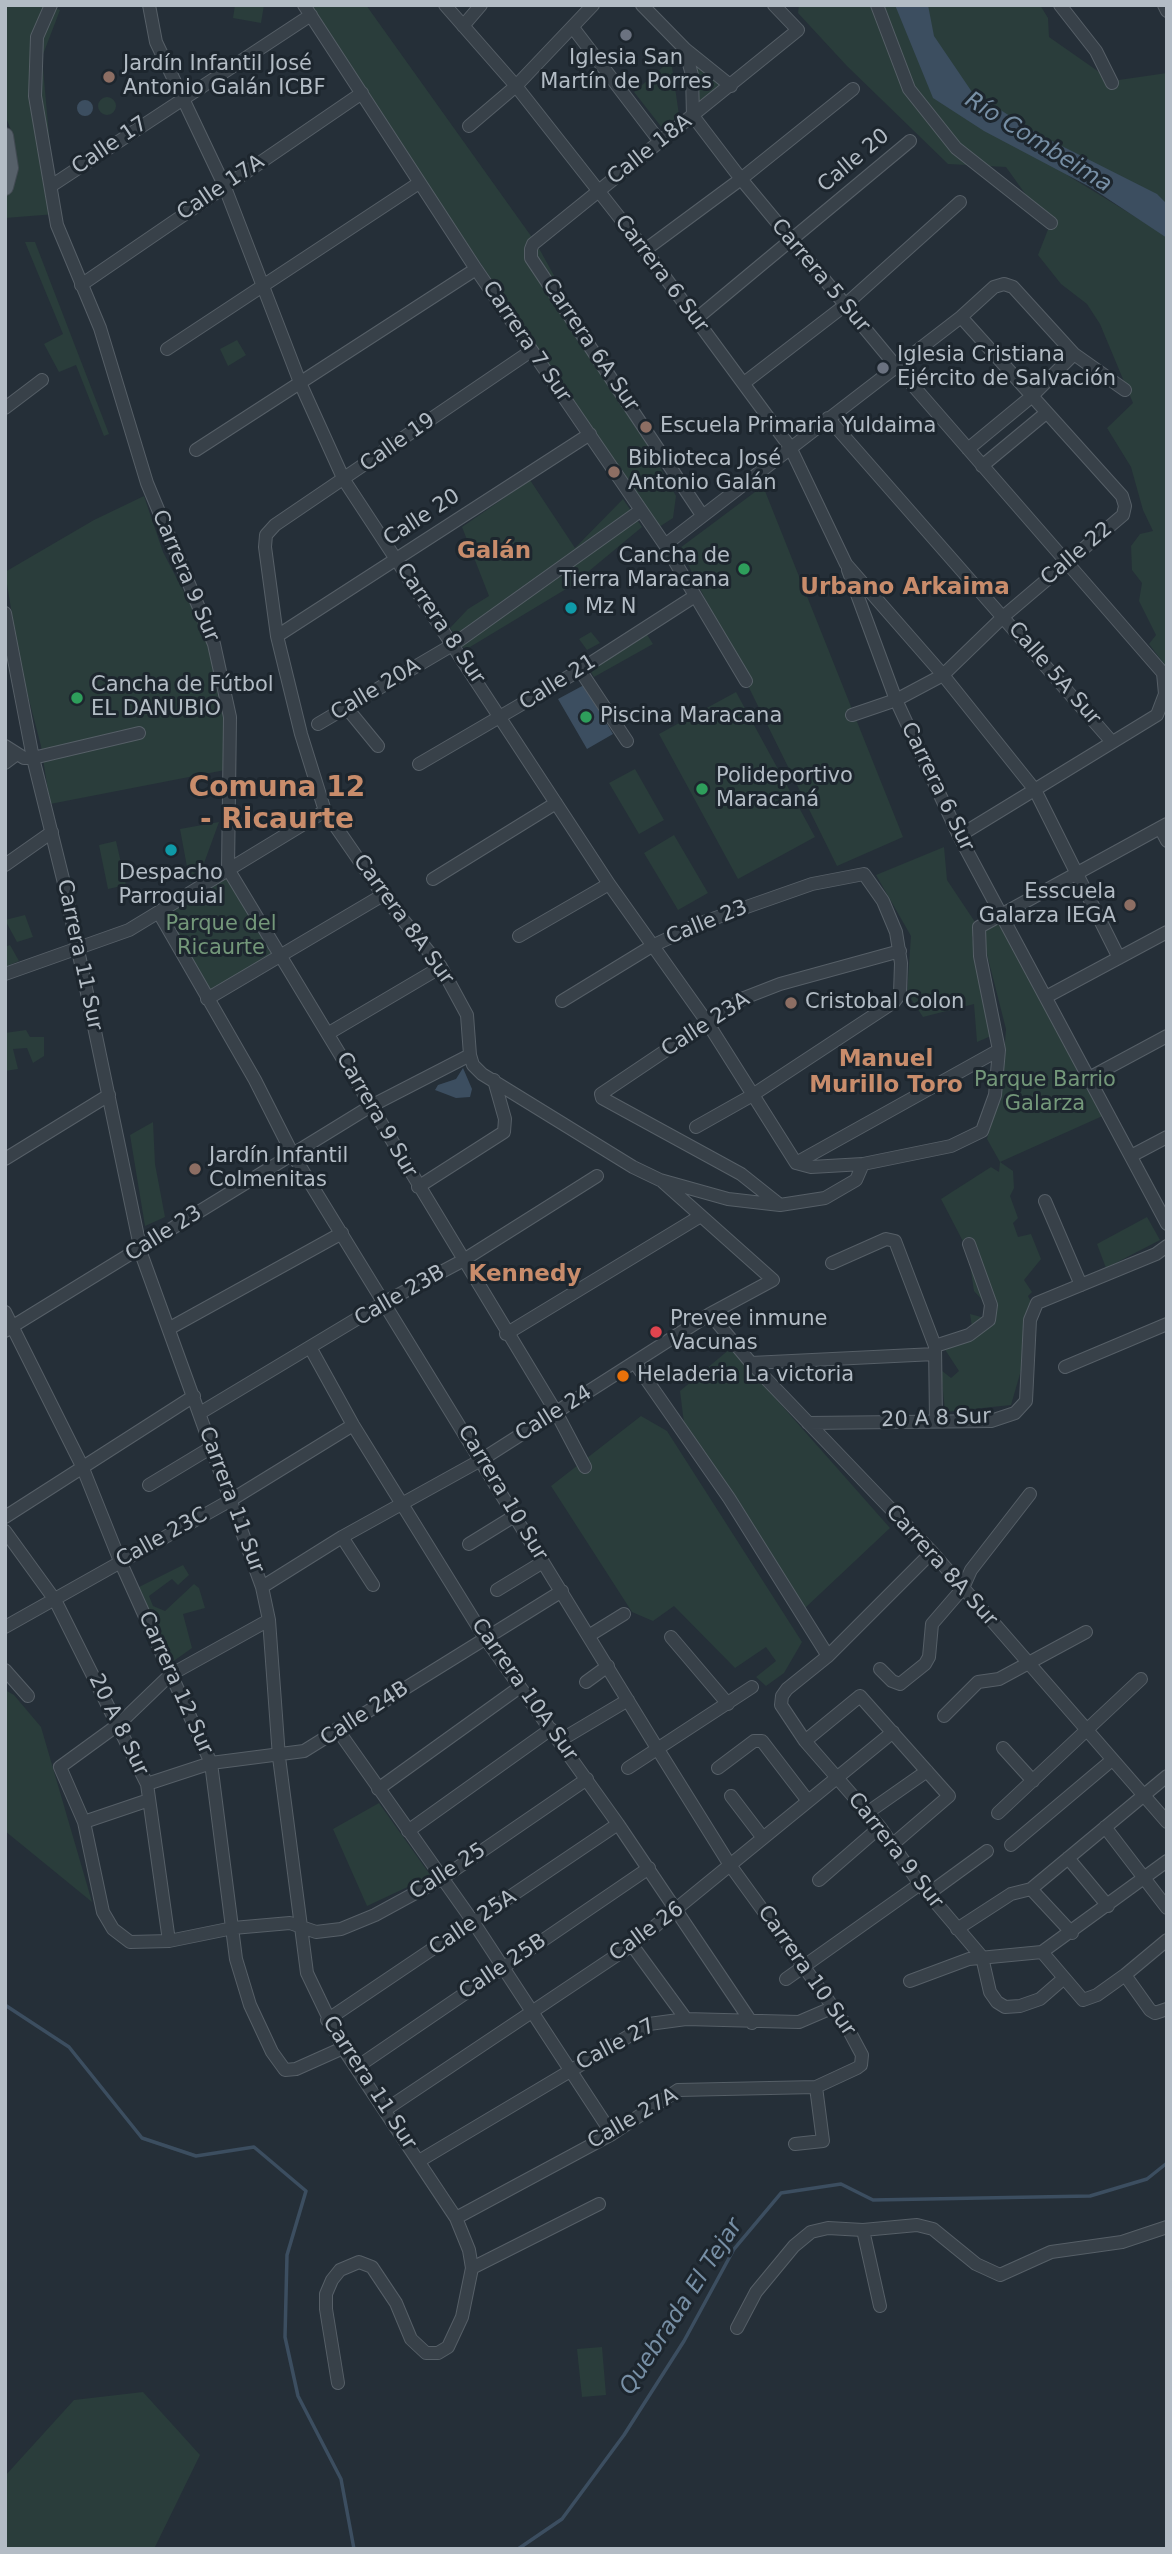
<!DOCTYPE html>
<meta charset="utf-8">
<style>
body{margin:0}
#map{position:relative;width:1172px;height:2554px;overflow:hidden;background:#252f38;font-family:"DejaVu Sans",sans-serif}
canvas{display:block}
.frame{position:absolute;inset:0;border:7px solid #b3bcc5;pointer-events:none}
</style>
<div id="map">
<canvas width="1172" height="2554"></canvas>
<div class="frame"></div>
</div>
<script>
const context = document.querySelector('canvas').getContext('2d');
context.lineJoin = 'round';
function fillPath(path, color) {
  context.fillStyle = color;
  context.fill(path, 'evenodd');
}
function toPath(rows) {
  const path = new Path2D();
  for (const r of rows) {
    if (r.length === 3) {
      path.moveTo(r[0] + r[2], r[1]);
      path.arc(r[0], r[1], r[2], 0, 2 * Math.PI);
      continue;
    }
    path.moveTo(r[0], r[1]);
    for (let i = 2; i < r.length; i += 2) path.lineTo(r[i], r[i + 1]);
  }
  return path;
}
function trace(path, color, width, dash) {
  context.strokeStyle = color;
  context.lineWidth = width;
  context.lineCap = dash ? 'butt' : 'round';
  context.setLineDash(dash || []);
  context.stroke(path);
}
function write(font, color, halo, rows, align = 'center') {
  context.font = font + ' "DejaVu Sans",sans-serif';
  context.lineWidth = 6;
  context.setLineDash([]);
  context.textBaseline = 'middle';
  context.strokeStyle = halo;
  context.fillStyle = color;
  for (const [text, x, y, turn = 0] of rows) {
    context.save();
    context.translate(x, y);
    context.rotate((+turn || 0) * Math.PI / 180);
    context.textAlign = isNaN(turn) ? turn : align;
    if (halo) context.strokeText(text, 0, 0);
    context.fillText(text, 0, 0);
    context.restore();
  }
}
fillPath(toPath([
 [5,5,49,5,60,10,42,57,56,214,5,218,11,130,5,115],
 [235,5,264,5,261,23,233,18],
 [312,5,366,5,536,243,676,496,673,518,659,527,364,91],
 [799,5,1040,5,1048,18,1049,37,1112,81,1167,73,1167,206,1067,175,1167,236,1167,668,1149,644,1156,635,1139,601,1142,583,1132,570,1131,546,1140,534,1153,531,1143,510,1131,467,1107,428,1133,403,1100,324,1087,304,1061,284,1038,255,1049,227,1006,167,948,164,847,66,798,13],
 [690,55,722,83,699,105,699,74],
 [671,60,679,115,663,129,634,92],
 [107,106,9],
 [25,242,35,242,109,434,104,436,76,365,59,372,44,344,63,334],
 [237,340,246,355,228,366,220,349],
 [530,480,575,548,623,499,642,527,571,586,465,650,450,628,468,609,489,596,462,527],
 [763,486,903,837,837,866,680,548],
 [144,496,163,552,211,644,226,714,225,770,50,804,41,746,21,669,5,572,94,520],
 [591,632,600,643,587,650,579,639],
 [646,633,653,644,594,677,589,669],
 [736,692,815,837,738,879,659,734],
 [635,769,664,820,639,834,609,783],
 [219,822,199,877,190,883,180,829],
 [674,835,708,893,678,910,644,853],
 [116,841,126,885,108,889,99,845],
 [944,847,947,880,977,925,972,937,991,1036,977,1042,974,1004,923,1017,907,993,911,936,876,875],
 [227,874,277,953,209,991,164,911],
 [25,915,33,937,17,942,5,920],
 [1000,920,1107,1114,1000,1162,1013,1171,1014,1188,1010,1196,1018,1218,1013,1223,1018,1237,1031,1234,1041,1259,1024,1280,1032,1292,1028,1296,1037,1315,1011,1405,945,1412,941,1370,951,1378,959,1371,944,1348,964,1343,964,1332,972,1327,970,1314,985,1318,987,1305,974,1291,968,1251,941,1199,991,1167,999,1172,1000,1162,987,1139,1002,1082,1006,1029,981,931],
 [10,945,19,961,5,967,5,947],
 [26,1030,30,1037,44,1037,44,1056,33,1063,27,1048,13,1049,18,1069,5,1071,5,1033],
 [153,1122,155,1164,165,1217,145,1226,130,1135],
 [1147,1217,1160,1240,1106,1268,1097,1244],
 [731,1348,890,1528,805,1608,685,1431,680,1391],
 [641,1416,667,1431,802,1642,784,1673,766,1686,756,1677,776,1661,766,1647,735,1668,674,1606,653,1621,632,1612,551,1486],
 [183,1565,189,1575,178,1585,172,1579,149,1596,153,1606,165,1611,194,1584,199,1588,205,1608,183,1614,192,1648,168,1665,135,1589],
 [5,1690,14,1695,41,1727,92,1902,5,1831],
 [379,1803,431,1876,367,1906,333,1829],
 [602,2347,606,2395,582,2397,577,2349],
 [143,2392,200,2455,154,2549,5,2549,5,2476,74,2400]
]), '#2a3d3b');
fillPath(toPath([
 [895,5,928,5,934,36,972,92,1040,135,1157,194,1167,204,1167,238,1090,187,984,131,933,98],
 [85,108,8],
 [584,685,613,734,587,749,558,699],
 [463,1068,472,1089,470,1097,456,1098,435,1090,438,1085,456,1079]
]), '#3c4e60');
trace(toPath([
 [5,2005,69,2047,142,2138,196,2156,254,2147,306,2191,287,2255,285,2337,298,2396,341,2479,354,2549],
 [518,2549,562,2519,624,2435,684,2341,734,2249,781,2193,841,2184,873,2200,1090,2196,1147,2179,1167,2163]
]), '#3c4e60', 3.5);
const minor = toPath([
 [51,5,37,37,35,96,57,225,100,328,147,483,214,644,230,717,228,869,556,1412,585,1467],
 [149,5,156,42,224,185,301,385,344,480,609,884,707,1022,796,1163],
 [304,5,476,269,665,545,746,681],
 [445,5,516,86,645,250,790,447,846,564,943,675,1035,790,1119,958],
 [642,5,685,49,731,86],
 [877,5,909,89,956,148,1051,223],
 [1060,5,1096,51,1112,83],
 [1164,5,1167,11],
 [463,26,481,5],
 [574,29,661,143],
 [685,49,692,75,693,116,741,179,896,366,1163,673,1165,694,1157,715,959,836],
 [469,126,516,86,593,5],
 [51,186,311,15],
 [645,250,741,179,853,89],
 [81,285,362,93],
 [696,319,910,141],
 [167,349,419,183],
 [531,351,275,525,266,535,265,547,277,636,301,734,325,811,383,895,441,967,467,1015,470,1055,473,1065,482,1074,633,1167,660,1180,728,1199,780,1205,825,1198,856,1180,863,1164],
 [744,383,844,306,960,202],
 [5,408,42,380],
 [828,418,1112,742],
 [968,449,1031,397,1074,354],
 [196,450,476,269],
 [982,466,1046,413],
 [702,515,531,258,531,249,533,244,798,30,774,5],
 [665,545,961,317,994,287,1004,284,1013,287,1074,354,1125,390],
 [848,570,896,700,959,836,1167,1224],
 [5,613,33,758,64,883,142,1256,262,1587,269,1620,279,1757,307,1973,343,2048,456,2218,469,2250,472,2268,462,2317,448,2347,438,2353,426,2353,411,2339,396,2303,372,2267,359,2262,340,2270,332,2280,326,2294,326,2309,338,2383],
 [277,636,590,434],
 [580,670,627,741],
 [346,707,378,746],
 [852,715,896,700,943,675,1004,616,1123,515,1125,506,1122,496,961,317],
 [318,724,454,644,640,511],
 [5,746,24,758,33,758,139,733],
 [5,763,17,754],
 [419,764,580,670,695,596],
 [1160,828,1167,841],
 [5,865,52,832],
 [433,879,556,803],
 [159,913,255,1080,293,1155,657,1748,730,1865,846,2025,862,2055,861,2065,857,2068,816,2087,678,2090,612,2134,456,2218],
 [519,936,609,884],
 [5,974,129,930,325,811],
 [1046,997,1167,932],
 [207,999,383,895],
 [562,1001,652,946,701,923,812,884,864,874,883,901,896,932,901,963,900,994,894,1002,751,1096,696,1127],
 [329,1033,441,967],
 [1089,1078,1167,1036],
 [1131,1156,1167,1137],
 [5,1159,109,1095],
 [796,1163,811,1167,863,1164,951,1146,982,1131,995,1095,999,1050,980,956,979,927,1167,824],
 [796,1163,999,1050],
 [418,1187,504,1132,505,1119,494,1080],
 [1045,1201,1081,1285],
 [780,1205,741,1174,602,1098,601,1094,744,998,780,984,900,951],
 [832,1263,886,1239,895,1241,935,1346,936,1420],
 [5,1312,82,1466,120,1561,211,1763,236,1959,250,2005,272,2052,285,2070,296,2069,343,2048],
 [710,1314,751,1363,932,1552,1167,1822],
 [170,1328,342,1233],
 [5,1331,371,1106,470,1055],
 [506,1334,699,1217],
 [935,1346,969,1335,989,1320,991,1305,969,1244],
 [311,1349,353,1425,485,1638,618,1824,752,2023],
 [635,1363,729,1498,828,1656],
 [751,1363,935,1354],
 [1065,1367,1167,1324],
 [200,1413,385,1302,462,1261,597,1176],
 [808,1423,991,1421,1015,1413,1026,1401,1030,1320,1037,1303,1156,1254,1167,1246],
 [149,1485,212,1447],
 [5,1517,194,1396],
 [5,1531,55,1600,147,1784,169,1941],
 [342,1537,373,1585],
 [469,1544,516,1515],
 [932,1552,828,1656,787,1689,782,1696,781,1705,805,1741,880,1827,920,1884,982,1957,990,1992,997,2002,1005,2007,1020,2006,1040,1999,1063,1979],
 [262,1587,342,1537,481,1460,710,1314,773,1280,663,1182],
 [497,1590,543,1562],
 [269,1620,170,1675,119,1724,60,1767,84,1822,103,1912,113,1929,130,1942,169,1941,233,1928,290,1923,316,1932,341,1929,375,1915,441,1879,587,1779],
 [5,1627,231,1500,353,1425],
 [590,1635,624,1614],
 [671,1637,728,1704],
 [880,1669,892,1681,900,1684,925,1664,929,1657,932,1624,963,1588,971,1570,1030,1494],
 [5,1670,28,1696],
 [586,1682,608,1666],
 [944,1716,978,1682,999,1679,1086,1632],
 [337,1729,474,1923,612,2134],
 [559,1741,628,1700],
 [805,1741,860,1696,949,1796,892,1845],
 [1003,1748,1033,1781],
 [628,1768,752,1687],
 [718,1768,754,1741,762,1741,808,1801],
 [147,1784,211,1763,304,1751,562,1591],
 [378,1789,520,1687],
 [731,1796,763,1838],
 [867,1813,927,1771],
 [998,1813,1141,1679],
 [84,1822,149,1800],
 [1105,1827,1167,1908],
 [408,1831,551,1729],
 [1011,1845,1112,1760],
 [1068,1858,1108,1906],
 [819,1880,880,1827],
 [1031,1889,1072,1933],
 [928,1894,987,1851],
 [957,1929,1011,1894,1031,1889,1167,1776],
 [632,1945,686,2019],
 [1042,1952,1083,2000,1097,1995,1125,1975,1167,1940],
 [1125,1975,1150,2010,1155,2013,1167,2009],
 [786,1979,920,1884],
 [910,1981,969,1959,1042,1952,1167,1861],
 [327,2020,618,1824],
 [357,2067,649,1868],
 [385,2110,632,1945,893,1732],
 [795,2144,823,2141,816,2087],
 [419,2161,649,2024,686,2019,799,2022,834,2007],
 [863,2230,880,2306],
 [472,2268,599,2204],
 [737,2328,756,2292,794,2246,811,2232,828,2228,863,2230,917,2225,933,2229,976,2264,1000,2275,1051,2252,1122,2242,1167,2227]
]);
const major = toPath([
 [5,136,10,168,5,187]
]);
trace(minor, '#565f67', 14);
trace(major, '#414a52', 18);
trace(minor, '#384149', 12);
trace(major, '#566069', 16);
for (const [x, y, r, color] of [
 [626,35,7,"#6b7280"],
 [109,77,7,"#8d6e63"],
 [883,368,7,"#6b7280"],
 [646,427,7,"#8d6e63"],
 [614,472,7,"#8d6e63"],
 [744,569,7,"#2e9e5b"],
 [571,608,7,"#0f9aa8"],
 [77,698,7,"#2e9e5b"],
 [586,717,7,"#2e9e5b"],
 [702,789,7,"#2e9e5b"],
 [171,850,7,"#0f9aa8"],
 [1130,905,7,"#8d6e63"],
 [791,1003,7,"#8d6e63"],
 [195,1169,7,"#8d6e63"],
 [656,1332,7,"#e0444e"],
 [623,1376,7,"#e8710a"]
]) {
  const dot = new Path2D();
  dot.arc(x, y, r, 0, 2 * Math.PI);
  context.fillStyle = color;
  context.fill(dot);
  trace(dot, '#1d262e', 2.5);
}
write('21px', '#b3bcc5', '#1d262e', [
 ["Iglesia San",626,59,"center"],
 ["Martín de Porres",626,83,"center"],
 ["Jardín Infantil José",123,65],
 ["Antonio Galán ICBF",123,89],
 ["Iglesia Cristiana",897,356],
 ["Ejército de Salvación",897,380],
 ["Escuela Primaria Yuldaima",660,427],
 ["Biblioteca José",628,460],
 ["Antonio Galán",628,484],
 ["Cancha de",730,557,"right"],
 ["Tierra Maracana",730,581,"right"],
 ["Mz N",585,608],
 ["Cancha de Fútbol",91,686],
 ["EL DANUBIO",91,710],
 ["Piscina Maracana",600,717],
 ["Polideportivo",716,777],
 ["Maracaná",716,801],
 ["Despacho",171,874,"center"],
 ["Parroquial",171,898,"center"],
 ["Esscuela",1116,893,"right"],
 ["Galarza IEGA",1116,917,"right"],
 ["Cristobal Colon",805,1003],
 ["Jardín Infantil",209,1157],
 ["Colmenitas",209,1181],
 ["Prevee inmune",670,1320],
 ["Vacunas",670,1344],
 ["Heladeria La victoria",637,1376]
], 'left');
write('21px', '#b3bcc5', '#1d262e', [
 ["Calle 17",110,146,-34],
 ["Calle 18A",650,150,-38],
 ["Calle 20",854,161,-40],
 ["Calle 17A",221,188,-34],
 ["Carrera 6 Sur",661,274,53],
 ["Carrera 5 Sur",820,276,50],
 ["Carrera 7 Sur",526,342,56],
 ["Carrera 6A Sur",590,345,56],
 ["Calle 19",398,443,-35],
 ["Calle 20",422,518,-33],
 ["Calle 22",1077,554,-40],
 ["Carrera 9 Sur",185,576,67],
 ["Carrera 8 Sur",440,624,56],
 ["Calle 5A Sur",1054,674,49],
 ["Calle 21",558,683,-32],
 ["Calle 20A",376,690,-31],
 ["Carrera 6 Sur",937,787,64],
 ["Carrera 8A Sur",403,920,54],
 ["Calle 23",707,923,-22],
 ["Carrera 11 Sur",79,955,78],
 ["Calle 23A",706,1025,-33],
 ["Carrera 9 Sur",376,1115,60],
 ["Calle 23",164,1234,-32],
 ["Calle 23B",400,1296,-30],
 ["Calle 24",554,1414,-32],
 ["20 A 8 Sur",936,1419,-2],
 ["Carrera 10 Sur",502,1493,59],
 ["Carrera 11 Sur",231,1500,70],
 ["Calle 23C",162,1538,-29],
 ["Carrera 8A Sur",941,1566,48],
 ["Carrera 12 Sur",175,1683,66],
 ["Carrera 10A Sur",524,1690,55],
 ["Calle 24B",365,1714,-33],
 ["20 A 8 Sur",118,1725,64],
 ["Carrera 9 Sur",895,1851,52],
 ["Calle 25",448,1872,-33],
 ["Calle 25A",473,1923,-34],
 ["Calle 26",647,1932,-36],
 ["Calle 25B",503,1967,-34],
 ["Carrera 10 Sur",806,1971,55],
 ["Calle 27",616,2045,-28],
 ["Carrera 11 Sur",369,2083,57],
 ["Calle 27A",633,2119,-30]
]);
write('21px', '#74987a', '#1d262e', [
 ["Parque del",221,925],
 ["Ricaurte",221,949],
 ["Parque Barrio",1045,1081],
 ["Galarza",1045,1105]
]);
write('italic 23px', '#778fa5', '#1d262e', [
 ["Río Combeima",1038,143,32],
 ["Quebrada El Tejar",682,2307,-57]
]);
write('bold 23px', '#c88c6b', '#1d262e', [
 ["Galán",494,552],
 ["Urbano Arkaima",905,588],
 ["Manuel",886,1060],
 ["Murillo Toro",886,1086],
 ["Kennedy",525,1275]
]);
write('bold 28px', '#c88c6b', '#1d262e', [
 ["Comuna 12",277,789],
 ["- Ricaurte",277,821]
]);
</script>
